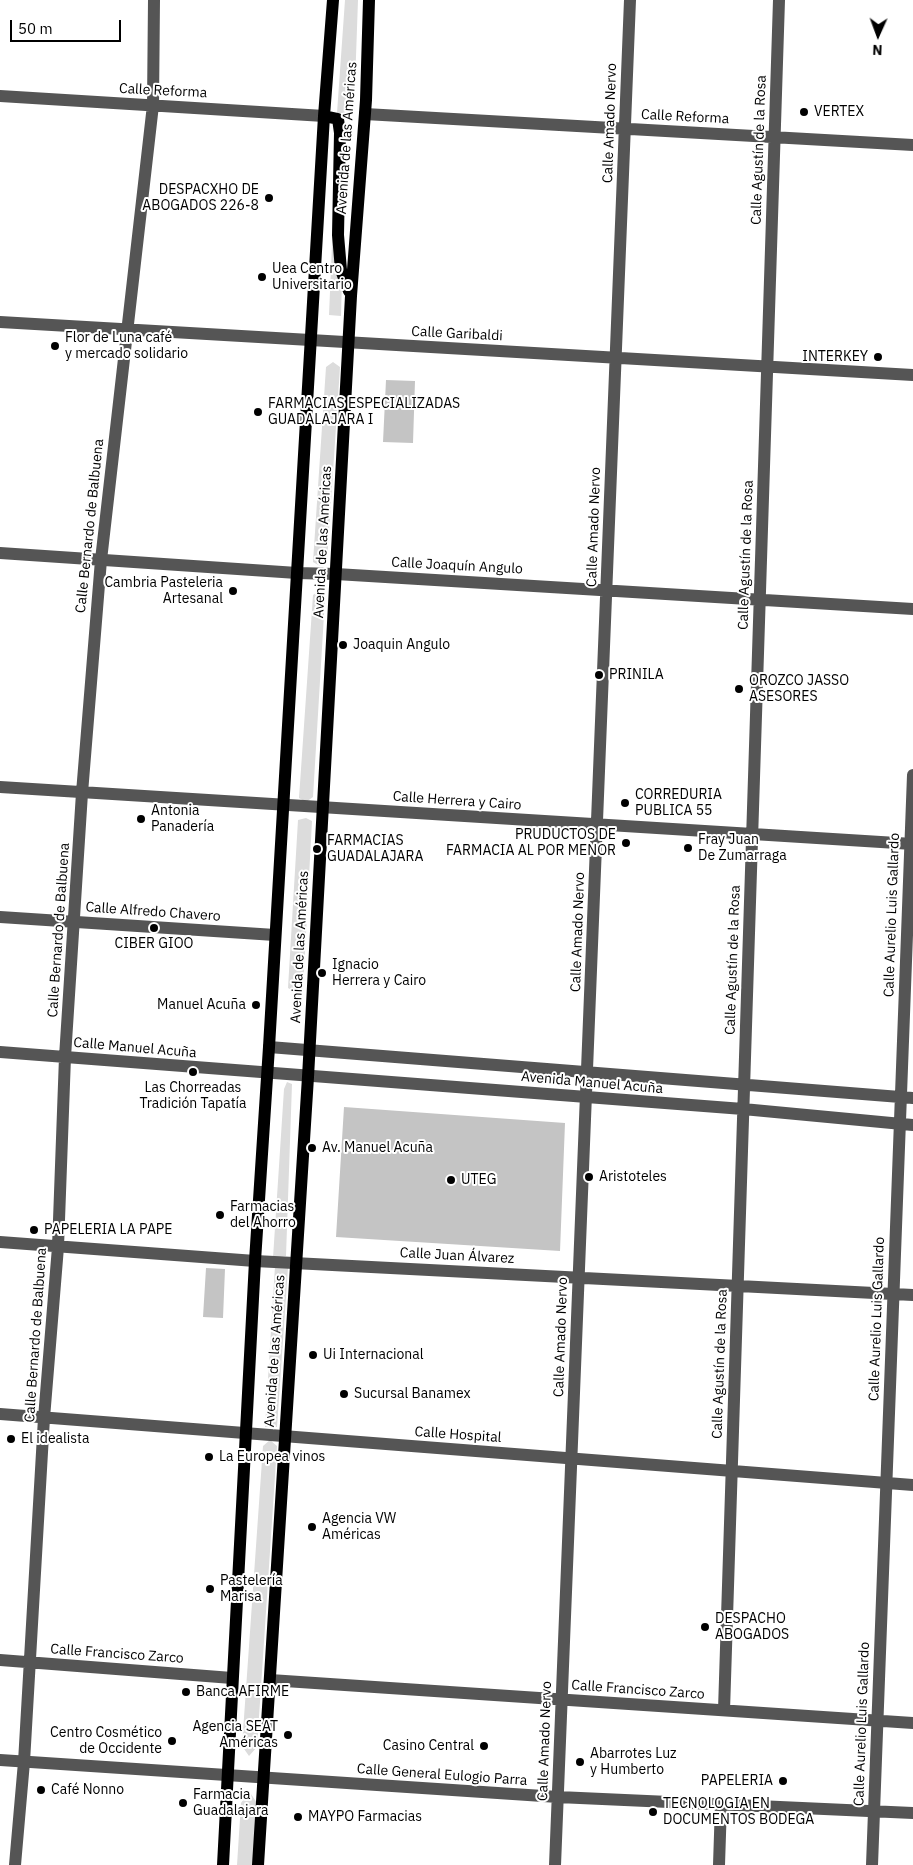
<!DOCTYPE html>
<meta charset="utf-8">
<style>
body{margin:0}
#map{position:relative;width:913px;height:1865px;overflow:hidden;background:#fff;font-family:"IBM Plex Sans",sans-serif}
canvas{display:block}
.north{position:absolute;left:853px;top:10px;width:50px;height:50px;-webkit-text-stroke:4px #fff;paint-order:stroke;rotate:182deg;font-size:14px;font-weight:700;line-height:20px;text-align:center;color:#000}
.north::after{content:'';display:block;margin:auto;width:18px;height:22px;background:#000;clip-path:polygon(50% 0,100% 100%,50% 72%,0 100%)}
.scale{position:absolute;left:10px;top:20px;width:111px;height:22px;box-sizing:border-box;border:2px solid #000;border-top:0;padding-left:6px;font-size:15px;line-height:18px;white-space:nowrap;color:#000;-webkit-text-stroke:4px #fff;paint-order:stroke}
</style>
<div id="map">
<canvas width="913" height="1865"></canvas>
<div class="north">N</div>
<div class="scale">50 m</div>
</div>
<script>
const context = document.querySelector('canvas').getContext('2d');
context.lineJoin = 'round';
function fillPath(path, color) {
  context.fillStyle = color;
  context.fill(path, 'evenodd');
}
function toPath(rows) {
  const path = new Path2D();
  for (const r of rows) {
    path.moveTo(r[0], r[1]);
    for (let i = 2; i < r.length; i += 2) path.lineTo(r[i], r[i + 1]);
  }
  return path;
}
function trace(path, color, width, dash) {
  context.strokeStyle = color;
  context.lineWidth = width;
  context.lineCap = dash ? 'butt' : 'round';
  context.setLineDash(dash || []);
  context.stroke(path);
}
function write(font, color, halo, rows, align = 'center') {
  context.font = font + ' "IBM Plex Sans",sans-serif';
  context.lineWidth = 4;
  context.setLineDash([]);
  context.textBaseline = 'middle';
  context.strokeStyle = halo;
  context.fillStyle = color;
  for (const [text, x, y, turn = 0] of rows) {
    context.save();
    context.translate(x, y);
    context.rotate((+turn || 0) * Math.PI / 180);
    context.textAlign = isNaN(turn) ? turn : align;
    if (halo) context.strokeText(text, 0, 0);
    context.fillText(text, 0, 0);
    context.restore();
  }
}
fillPath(toPath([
 [345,0,358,0,354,113,337,113],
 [335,174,342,278,341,316,329,315],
 [333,362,340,367,327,562,320,566,313,562,326,367],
 [319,591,325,598,313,797,306,802,299,798,313,595],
 [306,818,312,821,303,989,295,992,288,988,298,820],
 [287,1082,292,1084,286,1256,273,1258,284,1089],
 [275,1266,288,1268,277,1427,265,1427],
 [270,1440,277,1446,257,1747,249,1756,242,1746,263,1446],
 [249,1791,257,1803,253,1865,237,1865,241,1803]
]), '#dcdcdc');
fillPath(toPath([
 [386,380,415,381,413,443,383,442],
 [344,1107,565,1123,560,1251,336,1237],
 [206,1268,225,1269,223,1318,203,1317]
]), '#c4c4c4');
trace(toPath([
 [0,96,324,116],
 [365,114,913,145],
 [0,322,913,375],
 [0,553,297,573,336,574,913,609],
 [0,787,913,844],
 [0,917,275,935],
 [269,1047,913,1098],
 [0,1052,743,1109,913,1125],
 [0,1242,255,1261,913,1295],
 [0,1414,913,1485],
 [0,1660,232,1678],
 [270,1680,913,1723],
 [724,1710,779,0],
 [0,1760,558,1797,913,1813],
 [15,1865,24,1762,44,1418,58,1247,65,1057,82,793,101,560,153,105,154,0],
 [555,1865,630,0],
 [719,1865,721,1804],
 [872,1865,913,775]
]), '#555', 12);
trace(toPath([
 [324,116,338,119,340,133,338,235,341,270,349,291],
 [223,1865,255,1261,269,1047,324,116,333,0],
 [258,1865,308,1077,351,296,366,100,369,0]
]), '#000', 12);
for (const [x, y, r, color] of [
 [804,112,5,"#000"],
 [269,198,5,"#000"],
 [262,277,5,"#000"],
 [55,346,5,"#000"],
 [878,357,5,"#000"],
 [258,412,5,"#000"],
 [233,591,5,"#000"],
 [343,645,5,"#000"],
 [599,675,5,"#000"],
 [739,689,5,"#000"],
 [625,803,5,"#000"],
 [141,819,5,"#000"],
 [626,843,5,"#000"],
 [688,848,5,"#000"],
 [317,849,5,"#000"],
 [154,928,5,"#000"],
 [322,973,5,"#000"],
 [256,1005,5,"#000"],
 [193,1072,5,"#000"],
 [312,1148,5,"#000"],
 [589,1177,5,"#000"],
 [451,1180,5,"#000"],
 [220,1215,5,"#000"],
 [34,1230,5,"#000"],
 [313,1355,5,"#000"],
 [344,1394,5,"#000"],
 [11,1439,5,"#000"],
 [209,1457,5,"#000"],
 [312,1527,5,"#000"],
 [210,1589,5,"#000"],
 [705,1627,5,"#000"],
 [186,1692,5,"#000"],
 [288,1735,5,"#000"],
 [172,1741,5,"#000"],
 [484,1746,5,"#000"],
 [580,1762,5,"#000"],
 [783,1781,5,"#000"],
 [41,1790,5,"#000"],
 [183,1803,5,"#000"],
 [653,1812,5,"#000"],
 [298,1817,5,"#000"]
]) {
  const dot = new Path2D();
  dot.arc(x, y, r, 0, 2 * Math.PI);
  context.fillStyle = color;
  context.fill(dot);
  trace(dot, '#fff', 2);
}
write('14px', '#000', '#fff', [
 ["Calle Reforma",163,91,3],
 ["Calle Reforma",685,117,3],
 ["Calle Amado Nervo",610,123,-88],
 ["Avenida de las Américas",347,138,-86],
 ["Calle Agustín de la Rosa",759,150,-88],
 ["Calle Garibaldi",457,334,3],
 ["Calle Bernardo de Balbuena",90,526,-84],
 ["Calle Amado Nervo",594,527,-88],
 ["Avenida de las Américas",323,542,-87],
 ["Calle Agustín de la Rosa",746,555,-88],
 ["Calle Joaquín Angulo",457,566,3],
 ["Calle Herrera y Cairo",457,801,4],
 ["Calle Alfredo Chavero",153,912,4],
 ["Calle Aurelio Luis Gallardo",892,915,-88],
 ["Calle Bernardo de Balbuena",59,930,-86],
 ["Calle Amado Nervo",578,932,-88],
 ["Avenida de las Américas",300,947,-87],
 ["Calle Agustín de la Rosa",733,960,-88],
 ["Calle Manuel Acuña",135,1048,5],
 ["Avenida Manuel Acuña",592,1083,5],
 ["Calle Juan Álvarez",457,1256,3],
 ["Calle Aurelio Luis Gallardo",877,1319,-88],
 ["Calle Bernardo de Balbuena",36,1335,-86],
 ["Calle Amado Nervo",561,1337,-88],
 ["Avenida de las Américas",275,1351,-86],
 ["Calle Agustín de la Rosa",720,1364,-88],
 ["Calle Hospital",458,1435,4],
 ["Calle Francisco Zarco",117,1654,4],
 ["Calle Francisco Zarco",638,1690,4],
 ["Calle Aurelio Luis Gallardo",862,1724,-88],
 ["Calle Amado Nervo",545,1741,-88],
 ["Calle General Eulogio Parra",442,1775,4]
]);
write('14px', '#000', '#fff', [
 ["VERTEX",814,112],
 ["DESPACXHO DE",259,190,"right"],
 ["ABOGADOS 226-8",259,206,"right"],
 ["Uea Centro",272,269],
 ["Universitario",272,285],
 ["Flor de Luna café",65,338],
 ["y mercado solidario",65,354],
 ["INTERKEY",868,357,"right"],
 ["FARMACIAS ESPECIALIZADAS",268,404],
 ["GUADALAJARA I",268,420],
 ["Cambria Pasteleria",223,583,"right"],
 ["Artesanal",223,599,"right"],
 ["Joaquin Angulo",353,645],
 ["PRINILA",609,675],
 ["OROZCO JASSO",749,681],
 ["ASESORES",749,697],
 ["CORREDURIA",635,795],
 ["PUBLICA 55",635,811],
 ["Antonia",151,811],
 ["Panadería",151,827],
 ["PRUDUCTOS DE",616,835,"right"],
 ["FARMACIA AL POR MENOR",616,851,"right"],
 ["Fray Juan",698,840],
 ["De Zumarraga",698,856],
 ["FARMACIAS",327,841],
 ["GUADALAJARA",327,857],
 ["CIBER GIOO",154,944,"center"],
 ["Ignacio",332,965],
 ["Herrera y Cairo",332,981],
 ["Manuel Acuña",246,1005,"right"],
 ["Las Chorreadas",193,1088,"center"],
 ["Tradición Tapatía",193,1104,"center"],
 ["Av. Manuel Acuña",322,1148],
 ["Aristoteles",599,1177],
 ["UTEG",461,1180],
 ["Farmacias",230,1207],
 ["del Ahorro",230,1223],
 ["PAPELERIA LA PAPE",44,1230],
 ["Ui Internacional",323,1355],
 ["Sucursal Banamex",354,1394],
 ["El idealista",21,1439],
 ["La Europea vinos",219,1457],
 ["Agencia VW",322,1519],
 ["Américas",322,1535],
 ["Pastelería",220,1581],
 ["Marisa",220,1597],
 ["DESPACHO",715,1619],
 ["ABOGADOS",715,1635],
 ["Banca AFIRME",196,1692],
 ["Agencia SEAT",278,1727,"right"],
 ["Américas",278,1743,"right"],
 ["Centro Cosmético",162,1733,"right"],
 ["de Occidente",162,1749,"right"],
 ["Casino Central",474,1746,"right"],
 ["Abarrotes Luz",590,1754],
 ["y Humberto",590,1770],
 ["PAPELERIA",773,1781,"right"],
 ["Café Nonno",51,1790],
 ["Farmacia",193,1795],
 ["Guadalajara",193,1811],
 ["TECNOLOGIA EN",663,1804],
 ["DOCUMENTOS BODEGA",663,1820],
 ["MAYPO Farmacias",308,1817]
], 'left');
</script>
